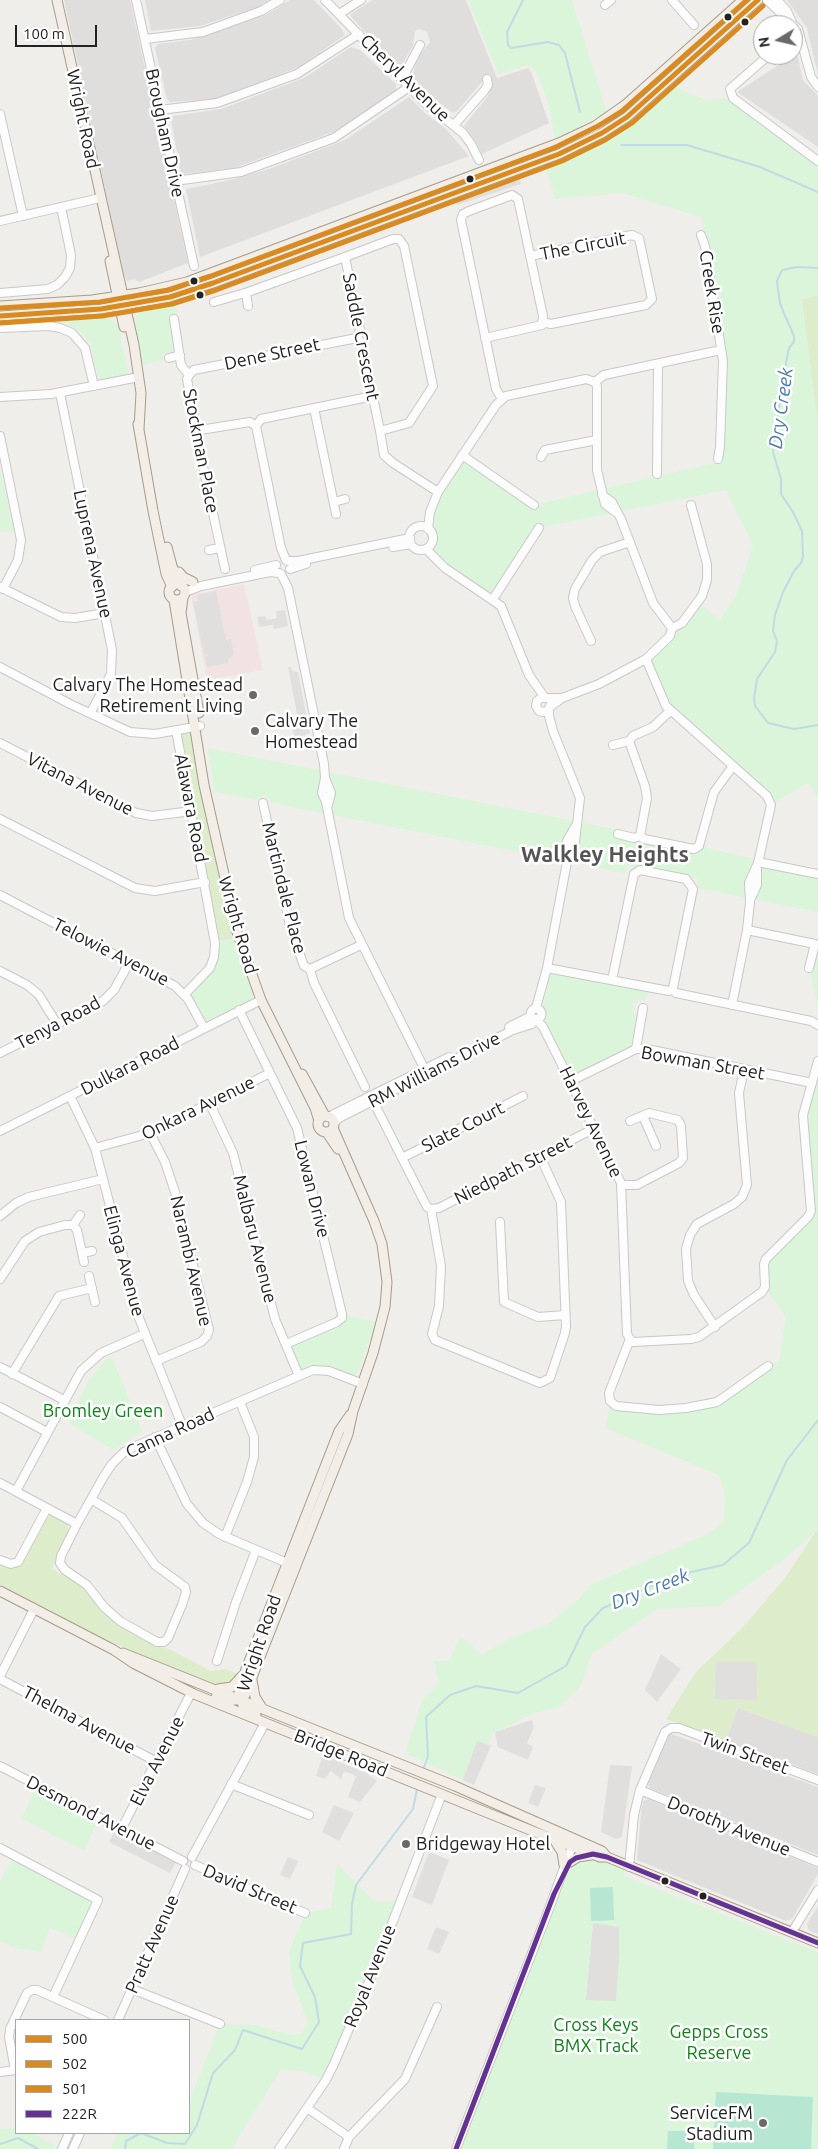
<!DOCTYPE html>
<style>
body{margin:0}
#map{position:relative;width:818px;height:2149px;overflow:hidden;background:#f0eeeb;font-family:Ubuntu,sans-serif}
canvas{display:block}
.legend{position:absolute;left:15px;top:2019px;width:175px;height:115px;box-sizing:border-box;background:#fff;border:1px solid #a7a7a7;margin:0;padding:6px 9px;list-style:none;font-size:15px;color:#222}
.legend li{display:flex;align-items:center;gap:10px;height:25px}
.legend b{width:25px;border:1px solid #a7a7a7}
.north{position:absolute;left:753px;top:15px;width:50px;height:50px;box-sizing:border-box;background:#fff;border:1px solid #a7a7a7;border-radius:50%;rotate:261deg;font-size:14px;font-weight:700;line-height:20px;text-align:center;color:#222}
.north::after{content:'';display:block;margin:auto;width:18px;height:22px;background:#6a6968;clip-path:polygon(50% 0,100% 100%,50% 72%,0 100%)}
.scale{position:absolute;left:15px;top:25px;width:82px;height:22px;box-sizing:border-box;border:2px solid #222;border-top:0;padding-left:6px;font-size:15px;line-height:18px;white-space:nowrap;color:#222;-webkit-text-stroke:4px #fff;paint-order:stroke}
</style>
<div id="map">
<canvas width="818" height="2149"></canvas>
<ul class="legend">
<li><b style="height:6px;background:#d98b1f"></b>500</li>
<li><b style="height:6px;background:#d98b1f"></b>502</li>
<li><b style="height:6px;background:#d98b1f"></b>501</li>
<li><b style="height:6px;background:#633293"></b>222R</li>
</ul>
<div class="north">N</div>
<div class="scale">100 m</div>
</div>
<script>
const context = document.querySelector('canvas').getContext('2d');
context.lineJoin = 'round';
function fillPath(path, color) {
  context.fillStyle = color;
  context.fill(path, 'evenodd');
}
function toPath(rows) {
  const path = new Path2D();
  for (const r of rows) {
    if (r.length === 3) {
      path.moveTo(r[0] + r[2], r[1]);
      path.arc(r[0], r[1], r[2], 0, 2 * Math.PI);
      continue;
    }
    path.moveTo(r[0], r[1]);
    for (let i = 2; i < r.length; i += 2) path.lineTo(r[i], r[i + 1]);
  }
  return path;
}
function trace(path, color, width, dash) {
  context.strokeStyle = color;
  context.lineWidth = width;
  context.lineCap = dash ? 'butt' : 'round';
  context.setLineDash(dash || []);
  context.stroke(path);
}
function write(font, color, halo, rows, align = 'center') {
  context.font = font + ' Ubuntu,sans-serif';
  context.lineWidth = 5;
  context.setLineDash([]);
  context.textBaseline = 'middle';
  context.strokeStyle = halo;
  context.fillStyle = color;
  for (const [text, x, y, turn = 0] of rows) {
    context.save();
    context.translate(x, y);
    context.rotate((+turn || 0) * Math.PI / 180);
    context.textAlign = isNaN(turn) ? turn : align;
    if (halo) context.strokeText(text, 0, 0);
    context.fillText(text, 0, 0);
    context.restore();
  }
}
fillPath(toPath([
 [64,0,130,0,188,263,139,282,134,279,127,281,123,272],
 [145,0,269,0,258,7,200,26,151,31],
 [290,0,314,0,341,28,345,35,299,67,216,99,170,102,167,99,155,48,158,44,190,40,219,31,268,14],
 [373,0,466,0,497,78,528,68,531,72,549,123,482,154,475,140,464,126,488,96,491,84,487,76,457,111,453,113,437,101,414,80,413,74,417,59,430,42,427,32,419,29,415,31,413,46,402,64,399,65,395,64,353,19,350,15,352,13],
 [787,0,818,0,818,75,807,28],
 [351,47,360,50,396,84,396,92,336,131,234,168,184,174,181,173,171,120,173,116,221,109,304,78],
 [797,53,803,80,818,96,818,147,737,92],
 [409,97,425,113,446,129,469,156,200,257,186,189,226,181,272,168,345,140],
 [738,1708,818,1737,818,1774,726,1740],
 [669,1733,818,1787,818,1855,650,1788,648,1784],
 [648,1799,818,1868,818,1874,792,1919,786,1921,637,1860,641,1813,643,1801],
 [818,1906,818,1934,809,1931,807,1924]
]), '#dfdedc');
fillPath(toPath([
 [244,584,263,670,207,680,191,595]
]), '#f1e3e1');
fillPath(toPath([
 [818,294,818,485,802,299],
 [187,733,194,738,218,869,234,938,218,941,180,740,183,734],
 [51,1515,66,1523,69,1531,52,1569,83,1586,108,1617,119,1626,157,1646,169,1649,211,1671,226,1669,240,1675,234,1683,216,1686,147,1658,88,1631,0,1585,0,1564,12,1569,22,1565,47,1517],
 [818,1528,818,1737,738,1708,726,1740,666,1719,696,1672,742,1628,785,1578]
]), '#ddeccb');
fillPath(toPath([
 [468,0,572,0,607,113,555,139,547,98,536,72,528,65,499,75],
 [666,83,705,100,733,98,818,161,818,296,802,299,818,424,818,797,808,783,771,805,767,796,666,706,646,659,697,602,720,620,736,596,753,546,726,490,539,528,496,601,443,565,426,549,430,512,462,455,534,505,723,461,725,359,701,217,622,193,555,199,544,160,610,129],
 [176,300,178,313,168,317,176,350,163,354,164,360,142,365,135,332,136,318,140,312,147,308],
 [100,316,109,319,118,325,129,375,99,381,91,345,81,332,65,323,59,323,59,320],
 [0,473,1,473,14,532,0,531],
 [208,748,699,846,818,874,818,912,697,888,698,879,627,865,625,873,272,803,269,798,264,795,256,800,214,792],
 [234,938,254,995,251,1001,209,1022,203,1020,191,994,207,977,212,969,219,950,218,941],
 [818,942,818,1007,809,968],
 [555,972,648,990,646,1001,640,999,633,1005,633,1011,638,1016,635,1041,632,1046,576,1074,571,1075,545,1027,543,1016,548,977],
 [818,1058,818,1529,786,1558,719,1606,657,1609,592,1654,581,1686,558,1708,534,1713,492,1734,474,1785,405,1753,422,1700,439,1683,434,1661,450,1660,460,1636,482,1655,510,1638,547,1625,579,1599,590,1585,710,1533,724,1520,725,1495,719,1475,605,1428,611,1402,680,1408,727,1396,768,1366,779,1361,786,1317,765,1287,765,1261,810,1213,803,1115],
 [346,1316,376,1322,358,1373,351,1376,319,1366,300,1369,291,1349,292,1346,339,1326],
 [112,1357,142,1431,113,1450,69,1423,88,1380,105,1360],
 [35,1791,97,1823,84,1851,21,1818],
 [582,1856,625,1863,624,1876,818,1952,818,2149,456,2149,570,1862],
 [12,1859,88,1899,91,1905,90,1909,76,1939,50,1928,41,1952,15,1948,0,1941,0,1882],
 [337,1864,374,1901,400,1902,326,2080,303,2071,281,2070,231,2149,111,2149,117,2133,168,2133,178,2135,181,2133,189,2133,189,2112,192,2095,220,2024,255,2025,293,2035,302,2033,308,2023,292,1980,289,1952,305,1913,331,1908],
 [16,2128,16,2133,33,2133,61,2149,0,2149,0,2129]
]), '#daf5da');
fillPath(toPath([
 [613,1887,614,1920,591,1921,590,1888],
 [716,2092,813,2097,811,2149,713,2149],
 [668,2131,695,2131,694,2149,667,2149]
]), '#b7e6d2');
fillPath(toPath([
 [518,175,521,184,457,205,455,198],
 [216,591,226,640,231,639,234,655,228,659,228,663,207,667,205,657,208,656,208,654,204,655,193,602,198,601,197,595],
 [285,610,288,626,274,629,273,625,259,627,257,617,266,616,267,620,277,618,276,611],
 [288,667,291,667,292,671,298,672,310,733,295,739,291,721,298,719],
 [661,1654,681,1669,657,1702,645,1690],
 [716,1662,756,1662,757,1700,715,1699],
 [532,1720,534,1727,527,1743,533,1747,528,1760,498,1747,495,1732],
 [477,1741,491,1746,474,1785,463,1780],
 [323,1755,366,1773,377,1781,360,1802,348,1797,356,1776,344,1771,341,1779,331,1771,325,1779,316,1776],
 [610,1765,632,1766,622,1837,616,1839,601,1832],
 [535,1785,546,1788,538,1807,528,1803],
 [334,1805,354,1813,339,1841,322,1832],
 [115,1830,176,1862,170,1873,109,1842],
 [429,1852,449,1860,432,1905,412,1897],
 [288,1857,298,1861,290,1879,280,1875],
 [593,1923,619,1927,619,1956,616,2001,586,2000],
 [436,1927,449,1932,439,1954,427,1949]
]), '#e0dfde');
trace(toPath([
 [523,0,507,32,508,45,511,48,548,42,559,45,565,53,580,112],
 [621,145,687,145,760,167,818,192],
 [818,268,796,267,782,270,777,281,780,304,794,336,794,342,789,348,784,373,773,452,781,479,781,494,793,512,802,531,803,556,801,563,794,571,783,592,775,615,773,631,777,641,775,652,757,679,754,699,755,706,768,723,794,729,818,725],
 [423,1770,428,1756,426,1717,450,1695,476,1686,518,1693,566,1666,585,1627,603,1608,673,1576,723,1565,749,1543,787,1460,818,1420],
 [0,2144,18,2138,38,2149],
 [125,2149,126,2141,141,2133,167,2143,185,2144,197,2125,213,2073,235,2050,243,2030,302,2049,319,2022,315,1997,300,1966,303,1943,351,1934,352,1904,356,1885,413,1809,417,1789]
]), '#bfdbe3', 2);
const minor = toPath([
 [136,0,194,266],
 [325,0,424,102,463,133,471,144,479,160],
 [672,0,694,25],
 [767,0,798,29,811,77,818,87],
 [777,0,787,11,791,20],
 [605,5,611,0],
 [339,14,361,0],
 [145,39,203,32,261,11,280,0],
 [769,55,730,89,733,98,818,161],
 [402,79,420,45],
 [160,110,217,103,297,74,359,34],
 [0,114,23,216],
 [454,125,484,91,488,85,487,79],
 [175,181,241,172,334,138,409,87],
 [0,221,100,198],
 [701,235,705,246,723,361,720,447,718,459],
 [530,256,632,235,639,238,652,299,646,305,551,324,542,322],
 [0,293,48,289,57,285,65,277,70,268,71,255,61,207],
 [246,293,248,306],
 [214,302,248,292,345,257],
 [174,319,181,365,189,375,187,379,196,427,200,430,198,443,225,569],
 [0,328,49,326,60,328,72,333,85,348,94,386],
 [485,338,542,325,543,316,518,199,512,195,469,211,463,214,461,220,496,389,502,399],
 [169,358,180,355],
 [189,375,194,370,357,338],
 [595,382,597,386,597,470,605,504,617,513],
 [60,393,112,650,111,674,91,712],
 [0,397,51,394,134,378],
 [314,408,336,514],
 [256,426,281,548,286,560],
 [200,430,250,422,256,426,261,419,373,396],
 [380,431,362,343,357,338,360,330,345,257,393,239,399,239,404,246,433,386,409,423,380,431,384,455,393,463,438,492],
 [0,436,21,540,18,560,3,589],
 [462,455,534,505],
 [541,457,545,450,597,440],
 [657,474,658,364],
 [602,495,612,502,621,519,653,603,672,628],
 [334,502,345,499],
 [421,538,12],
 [428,529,430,512,438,492,496,405,506,396,586,379,595,382,604,375,721,350],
 [393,547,411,544],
 [426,549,445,568,501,606,529,675,545,698],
 [209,550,220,548],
 [288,561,298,561,410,538],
 [290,569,306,564],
 [255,570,276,565],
 [281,574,288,588,324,764,325,778,322,793,326,802,349,918,427,1074],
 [0,587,61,617,75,618,105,613],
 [185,592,201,586,270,572,279,573],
 [493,599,539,528],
 [591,641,575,606,573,598,575,589,592,560,600,552,630,542],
 [646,659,666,706,767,796,771,805,758,863,749,883,750,902,747,930,732,1005],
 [0,667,70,704,130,732,155,734,200,726],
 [550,705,548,711,543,712,539,711,536,706,537,701,541,698,562,698],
 [550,707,562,698,599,684,646,659,670,636,672,628,682,623,702,596,707,580,707,564,691,505],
 [549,709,549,716,553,731,580,798,575,842,568,855],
 [176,730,215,943,214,957,210,968,185,994],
 [0,743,136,813,152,816,192,811],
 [613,745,629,741],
 [325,778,331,793,328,805],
 [263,803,291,930,304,966,310,969,314,983,365,1087],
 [0,819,135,888,155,891,205,882],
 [618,834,634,838,640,836,644,839,694,849,699,846,714,792,733,766],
 [640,836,647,798,645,786,629,741,633,736,653,727,670,711],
 [758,862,818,874],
 [0,895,175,986,188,999,204,1028],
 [751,898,757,885,757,869],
 [747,930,815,944,809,968],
 [547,968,669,991],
 [310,969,361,945],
 [0,971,27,985,39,995,57,1024],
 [612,980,634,874,640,870,686,879,693,889,673,988],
 [676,993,811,1021,818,1025],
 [536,1008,547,968,567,862,567,841,575,827],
 [536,1014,5.5],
 [239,1010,297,1128,342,1314,342,1318,337,1322,286,1344],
 [536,1019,543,1027,621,1183,627,1334,630,1339],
 [509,1027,531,1016],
 [636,1049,643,1008],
 [0,1053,103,1001,114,990,129,963],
 [571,1081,636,1049,647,1049,812,1083],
 [70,1096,95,1148,139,1318,182,1425],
 [371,1097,427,1207,431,1209,441,1266,439,1306,432,1334,435,1340,540,1383,550,1378,565,1333,566,1326,561,1202,540,1156],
 [210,1104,233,1153,275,1319,299,1376],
 [643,1116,656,1146],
 [328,1117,449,1057],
 [334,1123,339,1118,513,1030,532,1024,535,1019],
 [0,1131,261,1000],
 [150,1133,165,1162,175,1192,209,1330,207,1336,201,1342,156,1361],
 [95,1148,150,1133,270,1073],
 [402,1158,523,1096],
 [622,1185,637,1185,679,1163,683,1158,681,1126,678,1120,649,1113,630,1121],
 [431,1209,439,1208,595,1128],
 [0,1216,16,1203,29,1197,103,1179],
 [500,1222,504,1302,538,1317,565,1315],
 [73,1225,80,1215],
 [82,1253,92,1251],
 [89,1276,95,1302],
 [0,1279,25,1241,39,1232,65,1225,73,1225,77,1230,84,1262],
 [715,1327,694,1295,688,1281,686,1249,690,1235,697,1224,734,1204,742,1197,747,1185,739,1093,744,1070],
 [630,1339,633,1342,691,1339,699,1337,762,1292,765,1287,764,1264,766,1259,808,1217,811,1211,803,1115,818,1061],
 [630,1339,609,1393,610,1401,616,1406,659,1410,686,1408,717,1402,768,1366],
 [0,1367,64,1400],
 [12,1374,59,1296,92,1288],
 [0,1407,47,1432],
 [155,1437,187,1504,203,1523,219,1534,292,1565],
 [0,1483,77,1524],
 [16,1491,81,1371,101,1353,144,1334],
 [91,1499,122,1518,155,1565,185,1587,186,1592,182,1605,168,1638,164,1642,157,1642,120,1621,104,1607,87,1585,65,1570,60,1563,61,1556,77,1524,104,1476,112,1464,124,1452,138,1445,313,1370,329,1371,363,1384],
 [225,1537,247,1482,254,1457,254,1437,240,1402],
 [0,1560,11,1564,18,1562,47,1508],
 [217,1661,236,1602,256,1550],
 [0,1676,34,1609],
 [0,1679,157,1762],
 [0,1766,183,1861],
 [231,1784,309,1815],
 [640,1790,818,1862],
 [122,1828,191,1693],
 [0,1848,98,1900,53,1997],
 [192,1857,265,1723],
 [195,1865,305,1913],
 [629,1867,634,1815,640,1790,665,1732,671,1728,679,1728,818,1780],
 [792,1932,818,1890],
 [132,1989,220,2024],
 [118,2020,185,1869],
 [15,2070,9,2037,10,2029,27,1993,32,1990,37,1990,104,2020],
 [0,2072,16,2070],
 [307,2108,349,2137],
 [62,2149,69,2133],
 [73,2149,80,2133],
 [279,2149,326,2080,334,2064,376,1965,442,1794],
 [344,2149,349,2137,405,2079,437,2007],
 [456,2149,549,1909,569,1854,575,1842]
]);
const major = toPath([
 [57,0,134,345,141,393,139,429],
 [110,261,124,327],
 [0,306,92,300,139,293,187,282,559,143,595,126,625,105,743,0],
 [0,316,101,309,170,297,213,283,559,154,602,133,627,117,758,0],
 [138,424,153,511,166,574,172,587],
 [167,547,172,566,181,586],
 [179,572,183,577,193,582],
 [177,592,8],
 [183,598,181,613,199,713],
 [174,600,204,785,237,932,261,1000,315,1108,319,1121],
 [302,1074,325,1116],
 [326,1124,8],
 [327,1133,338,1149],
 [0,1591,114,1650,133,1663,194,1694,535,1832,600,1857,607,1857,818,1943],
 [123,1653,455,1786,602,1851,607,1857],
 [252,1680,255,1697,262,1708],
 [218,1689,232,1687,242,1676],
 [216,1697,229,1701,240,1699,245,1695,348,1434,353,1411,373,1353,385,1307,387,1282,382,1244,374,1221,333,1128],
 [256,1715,244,1707,240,1699,239,1693,246,1669,339,1431,350,1415],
 [555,1841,562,1852,564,1865],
 [570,1862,578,1857,591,1855]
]);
trace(minor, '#c9c8c7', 10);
trace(major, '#a79c86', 11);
trace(minor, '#fdfcfc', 8);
trace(major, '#f3ede7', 9);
trace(toPath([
 [0,316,101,309,170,297,213,283,559,154,602,133,627,117,758,0]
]), '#d98b1f', 5);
trace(toPath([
 [1,323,102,316,172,304,216,290,562,161,605,140,632,123,763,6]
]), '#d98b1f', 5);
trace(toPath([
 [0,308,100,302,168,290,211,276,556,147,598,126,622,111,747,0]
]), '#d98b1f', 5);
trace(toPath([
 [456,2149,554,1894,570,1862,576,1858,593,1854,607,1857,818,1943]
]), '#633293', 5);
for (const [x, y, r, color] of [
 [728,17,4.5,"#222"],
 [745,22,4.5,"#222"],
 [470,179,4.5,"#222"],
 [194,281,4.5,"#222"],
 [200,295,4.5,"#222"],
 [253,695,5,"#6a6968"],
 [255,731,5,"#6a6968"],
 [406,1844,5,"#6a6968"],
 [665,1881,4.5,"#222"],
 [703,1896,4.5,"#222"],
 [763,2123,5,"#6a6968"]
]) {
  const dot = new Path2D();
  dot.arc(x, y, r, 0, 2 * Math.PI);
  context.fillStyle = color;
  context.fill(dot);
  trace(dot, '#fff', 2);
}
write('18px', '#222', '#fff', [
 ["Cheryl Avenue",405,78,44],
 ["Wright Road",83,119,78],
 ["Brougham Drive",165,133,78],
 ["The Circuit",583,246,-11],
 ["Creek Rise",712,292,81],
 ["Saddle Crescent",361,337,79],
 ["Dene Street",272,354,-12],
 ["Stockman Place",201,451,79],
 ["Luprena Avenue",93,554,78],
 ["Vitana Avenue",80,784,27],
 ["Alawara Road",191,808,79],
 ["Martindale Place",284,888,76],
 ["Wright Road",238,925,74],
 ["Telowie Avenue",111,952,27],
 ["Tenya Road",58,1023,-28],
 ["Bowman Street",703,1063,10],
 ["Dulkara Road",130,1066,-27],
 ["RM Williams Drive",434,1070,-27],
 ["Onkara Avenue",198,1108,-26],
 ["Harvey Avenue",591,1122,64],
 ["Slate Court",463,1127,-27],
 ["Niedpath Street",513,1170,-27],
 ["Lowan Drive",312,1189,76],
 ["Malbaru Avenue",255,1239,76],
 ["Elinga Avenue",124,1261,75],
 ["Narambi Avenue",191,1261,77],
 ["Canna Road",170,1433,-25],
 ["Wright Road",259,1643,-71],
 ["Thelma Avenue",79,1720,28],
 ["Bridge Road",341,1753,22],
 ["Twin Street",745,1753,20],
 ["Elva Avenue",157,1761,-63],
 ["Desmond Avenue",91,1813,27],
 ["Dorothy Avenue",729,1826,22],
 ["David Street",250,1889,23],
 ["Pratt Avenue",152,1944,-66],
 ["Royal Avenue",370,1976,-68]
]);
write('18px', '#222', '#fff', [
 ["Calvary The Homestead",243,685],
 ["Retirement Living",243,706],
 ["Calvary The",265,721,"left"],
 ["Homestead",265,742,"left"],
 ["Bridgeway Hotel",416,1844,"left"],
 ["ServiceFM",753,2113],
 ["Stadium",753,2134]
], 'right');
write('18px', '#0c8416', '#fff', [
 ["Bromley Green",103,1411],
 ["Cross Keys",596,2025],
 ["BMX Track",596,2046],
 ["Gepps Cross",719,2032],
 ["Reserve",719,2053]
]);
write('italic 19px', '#4a7aab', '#fff', [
 ["Dry Creek",781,408,-82],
 ["Dry Creek",650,1589,-21]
]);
write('bold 22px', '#555', '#fff', [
 ["Walkley Heights",605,855]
]);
</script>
